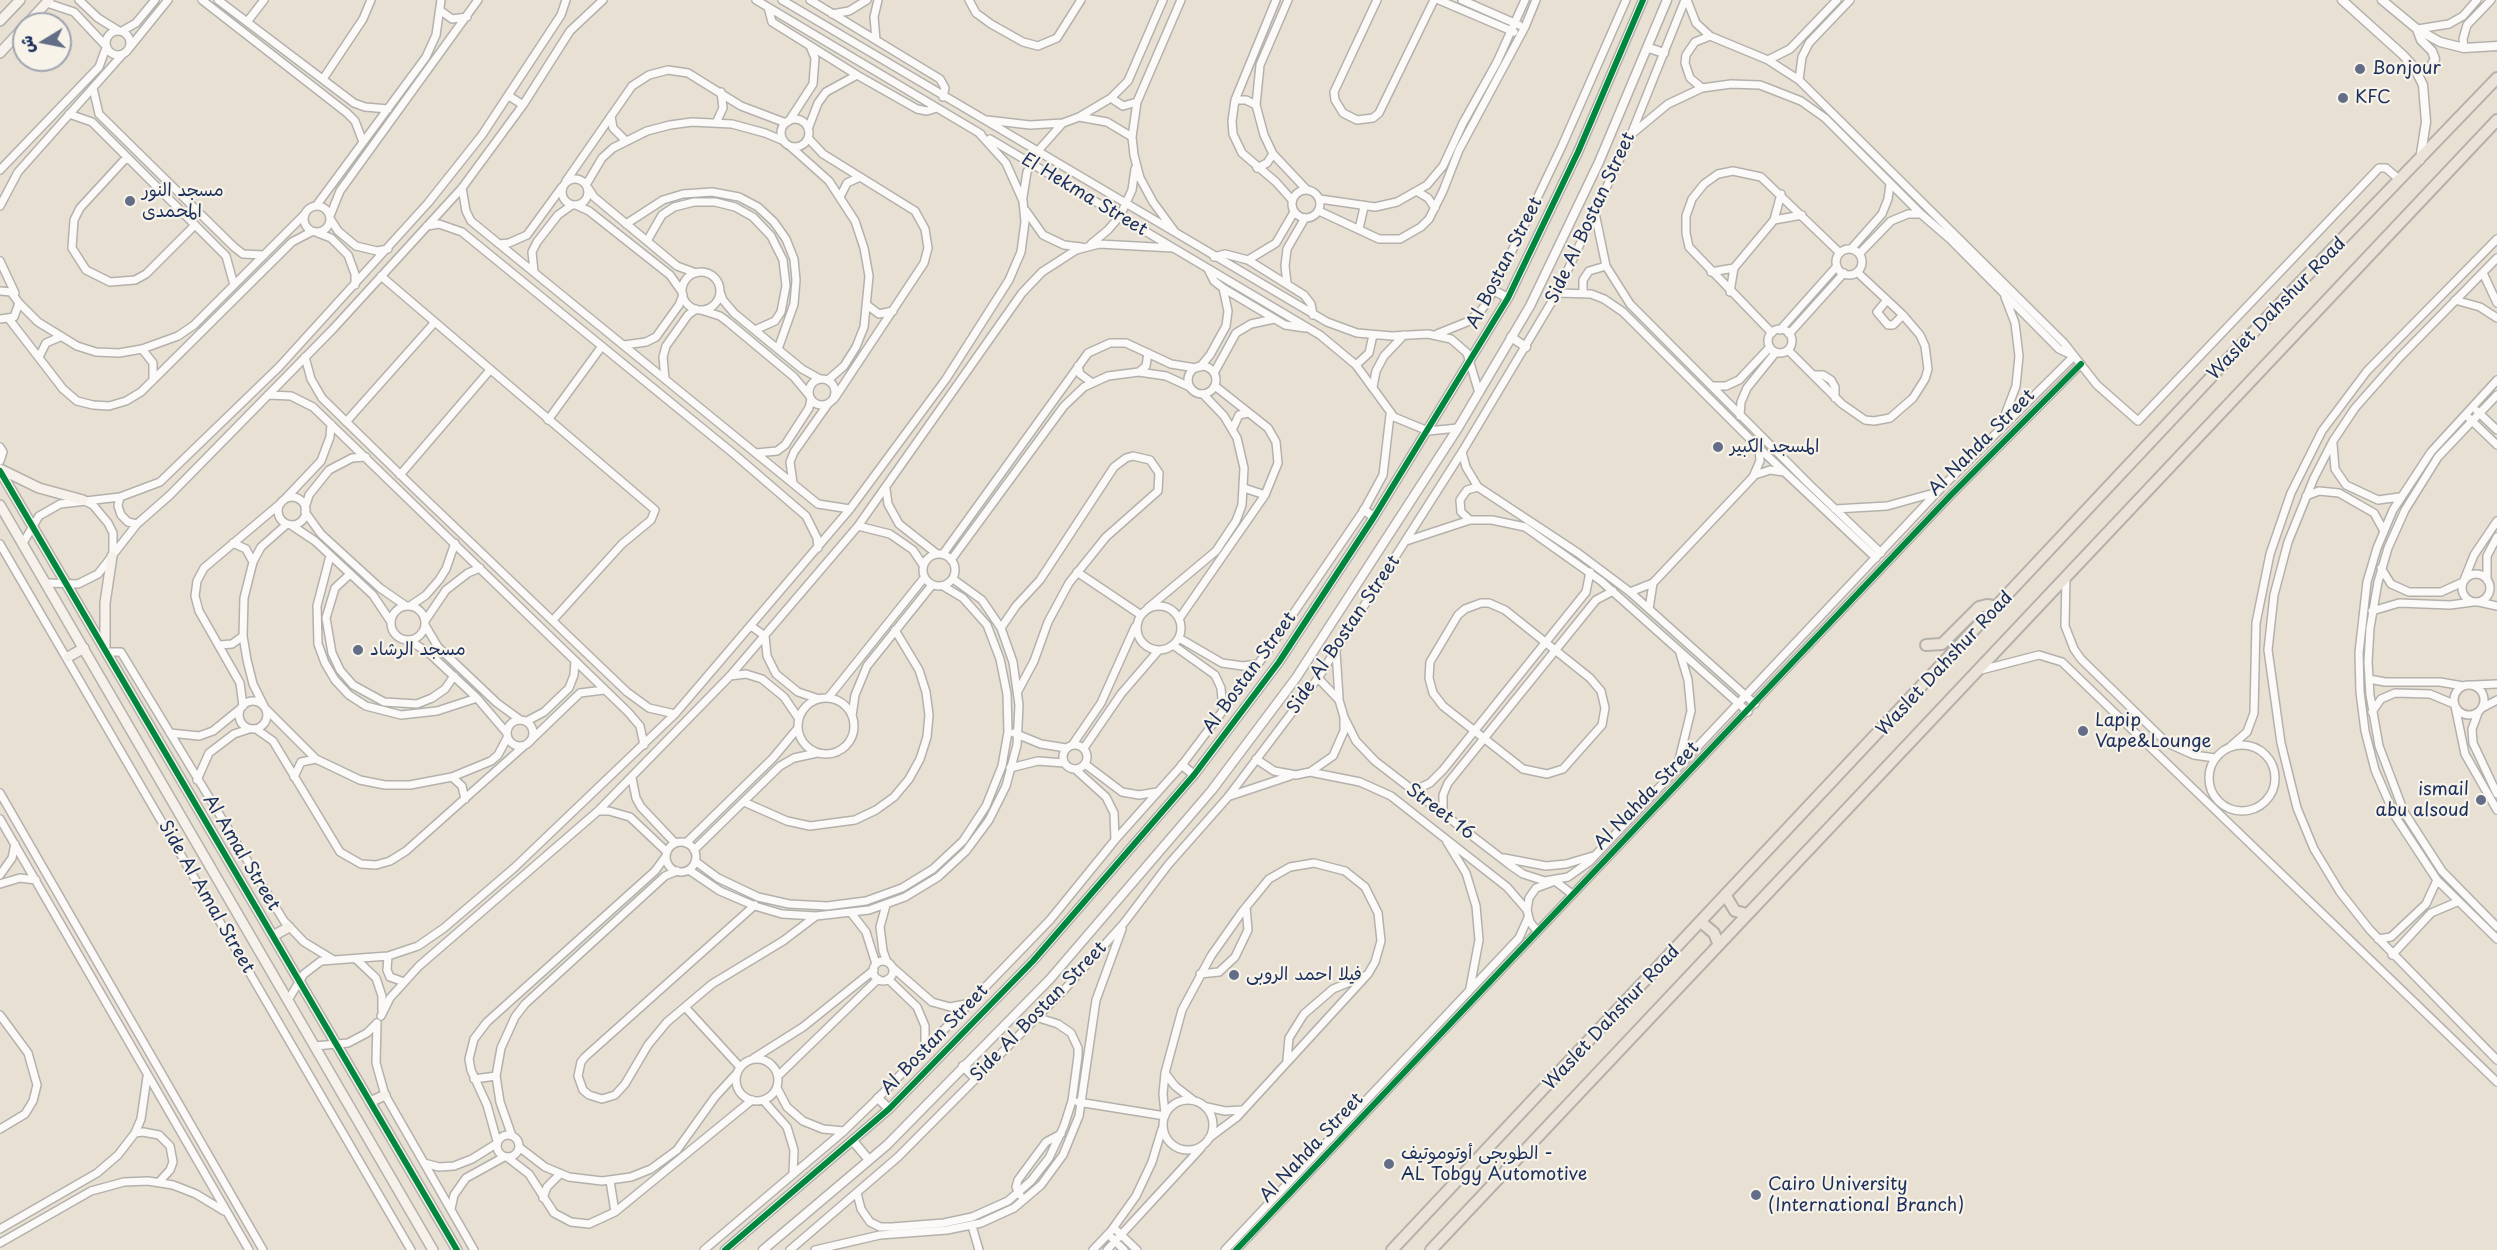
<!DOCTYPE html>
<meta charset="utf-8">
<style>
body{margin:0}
#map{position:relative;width:2497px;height:1250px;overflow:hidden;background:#e8e0d2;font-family:"Playpen Sans","Playpen Sans Arabic",sans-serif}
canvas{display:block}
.north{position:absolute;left:12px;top:12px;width:60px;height:60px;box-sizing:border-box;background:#f7f3e8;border:2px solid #9fa5b1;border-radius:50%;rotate:260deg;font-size:16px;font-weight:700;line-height:24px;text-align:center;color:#1b2f5e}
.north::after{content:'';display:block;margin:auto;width:21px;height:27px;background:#636d87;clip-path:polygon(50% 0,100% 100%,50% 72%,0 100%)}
</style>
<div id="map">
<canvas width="2497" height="1250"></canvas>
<div class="north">ش</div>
</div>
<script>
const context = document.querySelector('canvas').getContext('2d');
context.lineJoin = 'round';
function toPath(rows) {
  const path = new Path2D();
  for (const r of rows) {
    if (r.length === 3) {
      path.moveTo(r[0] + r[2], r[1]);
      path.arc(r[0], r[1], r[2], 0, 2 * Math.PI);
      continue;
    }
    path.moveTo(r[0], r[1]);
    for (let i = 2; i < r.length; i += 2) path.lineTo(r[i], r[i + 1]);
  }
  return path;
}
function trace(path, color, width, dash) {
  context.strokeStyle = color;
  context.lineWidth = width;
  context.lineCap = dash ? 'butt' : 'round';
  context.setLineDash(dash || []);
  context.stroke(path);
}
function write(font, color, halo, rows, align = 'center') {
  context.font = font + ' "Playpen Sans","Playpen Sans Arabic",sans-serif';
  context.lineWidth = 4.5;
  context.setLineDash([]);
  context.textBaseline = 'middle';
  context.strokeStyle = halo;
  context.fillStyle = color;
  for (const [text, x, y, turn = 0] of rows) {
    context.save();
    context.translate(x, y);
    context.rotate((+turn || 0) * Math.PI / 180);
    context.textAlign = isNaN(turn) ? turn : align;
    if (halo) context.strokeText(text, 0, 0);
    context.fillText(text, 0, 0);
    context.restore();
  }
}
const minor = toPath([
 [79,0,98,18,119,31],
 [202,0,347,113,355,121,363,142],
 [218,0,354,103,365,107,388,109],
 [756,0,981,134],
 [782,0,1327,322,1357,333,1392,336,1428,334,1451,339,1467,353,1479,393],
 [810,0,940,79,945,88,943,97],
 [969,0,976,13,991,24,1023,42,1038,46,1057,38,1081,0],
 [1276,0,1235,100,1232,121,1233,134,1242,153,1276,182,1292,200],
 [1288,0,1260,65,1256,105,1264,135,1273,154,1306,189],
 [1377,0,1334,92,1335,100,1343,113,1357,120,1373,118,1379,113,1434,0],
 [1439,0,1514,32],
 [1462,0,1519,25],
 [1687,0,1696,23,1710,36,1768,60,1799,80,2064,343,2097,385,2138,421,2379,168,2386,168,2400,180],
 [47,3,74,12,105,45],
 [768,7,772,22,857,75,917,109,927,111,937,108],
 [441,11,452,19,467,17],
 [832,14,849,11,867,0],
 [247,22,264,0],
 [2418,29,2449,24,2463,16,2477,0],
 [118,43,12],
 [122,31,136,23,155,0],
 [876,40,874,17,878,0],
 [130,47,168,0],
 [2464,48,2463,39,2467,25,2491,0],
 [1768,60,1790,49,1837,0],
 [323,79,363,19,371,0],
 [1799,80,1802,57,1809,43,1850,0],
 [93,88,99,114,234,247,243,254,264,255],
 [1702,88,1690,78,1685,63,1686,55,1695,42,1710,36],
 [509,96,523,105],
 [1111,98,1123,106,1137,102],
 [1235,100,1246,100,1256,105],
 [69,114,92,122,226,256,234,285],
 [611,116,613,128,626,141],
 [1079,117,1107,122,1132,137],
 [795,133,14],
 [987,120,1030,125,1063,123,1079,117,1111,98,1128,81,1163,0],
 [789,121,813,84,815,58,810,46],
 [716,123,723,108,721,92],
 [808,129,818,103,826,92,857,75],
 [1633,133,1668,104,1702,88,1731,84,1760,85,1801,101,1825,118,1921,214,1950,239,2059,349,2074,356],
 [808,138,823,154,915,211,925,229,928,248,924,263,834,399],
 [990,139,1320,335,1356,365,1394,417,1428,431,1458,428],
 [791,147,829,181,855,221,864,248,869,276,864,327,856,347,844,366,828,380],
 [127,157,80,208,74,220,72,248,86,270,110,282,135,280,146,274,195,225],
 [1257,168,1267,163,1273,154],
 [0,170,99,67,106,48],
 [575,192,13],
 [566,181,632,86,649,75,668,70,688,73,741,106,786,123],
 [586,185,602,158,613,148,647,131,670,125,692,122,732,124,765,133,784,141],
 [462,188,466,211,471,221,818,504,850,509],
 [588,188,594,197,677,266,696,273],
 [1306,204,14],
 [1418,192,1428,198,1435,208],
 [840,197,847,183,860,177],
 [1023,197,1027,172,1037,152,1061,125],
 [1320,199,1375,207,1397,202,1427,185,1443,166,1463,123,1497,62,1525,0],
 [576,205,589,211,670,275,682,292],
 [317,219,13],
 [0,206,18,172,122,55],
 [316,206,426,57,436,35,441,0],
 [1026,211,1043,235,1064,245,1081,247],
 [1319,211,1379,239,1400,239,1421,227,1429,219,1443,191,1459,150,1525,27,1536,0],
 [1595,213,1606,266,1630,304,1809,484,1881,553],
 [330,216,340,191,478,0],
 [331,220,338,231,356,246,377,251,388,249],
 [1774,220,1802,215],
 [626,224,663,200,683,194,712,192,739,197,758,207,774,222,786,239,794,259,796,280,794,304,778,349],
 [427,226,439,224,462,232,734,454,806,516,817,538,818,548],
 [1359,229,1364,207],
 [1175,232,1153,202,1140,178,1134,155,1132,137,1137,102,1181,0],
 [318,233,331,238,348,255,355,274,355,285],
 [647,241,662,215,674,207,694,202,715,202,735,207,753,217,771,236,783,260,786,286,781,312,775,321,755,330],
 [499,244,509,243,527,235,562,187],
 [1091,244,1108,230,1120,216,1132,190,1135,169],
 [1851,249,1882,214,1888,199,1890,184],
 [1849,262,13],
 [1859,254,1891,221,1908,214,1921,214],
 [1214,257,1225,254,1248,260,1304,295,1311,304,1313,315],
 [2497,258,2400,357,2355,408,2333,441,2314,478,2288,542,2274,595,2268,650,2281,743,2297,808,2314,849,2340,892,2370,930,2497,1060],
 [1248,260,1276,243,1294,212],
 [0,261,15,293],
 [1208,269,1214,281,1223,288,1285,325,1305,328],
 [534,272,532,252,537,242,558,215,572,205],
 [1711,272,1734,268],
 [701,291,19],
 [2483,273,2497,303],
 [381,276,655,510,651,520,622,544,553,620],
 [1287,283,1285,266,1287,249,1305,218],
 [0,291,11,292,19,303,14,317,0,319],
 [720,292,723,300,734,313,802,369,820,379],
 [1583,292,1583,280,1589,271,1606,266],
 [1730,292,1734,268,1774,220,1781,194],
 [1557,293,1591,294,1604,299,1623,312,1759,448,1876,558],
 [1887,300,1877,312,1888,325,1893,325,1903,315],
 [2455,300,2480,307,2497,318],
 [19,303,38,322,77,346,96,352,119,353,142,349,178,336,194,325,304,215],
 [867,305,879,314,893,311],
 [701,310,720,316,728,322,794,377,809,395],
 [9,319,63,389,77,401,93,405,109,406,126,401,141,392,292,242,311,232],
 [1780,341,12],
 [1780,330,1837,266],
 [1772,333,1689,247,1686,233,1686,216,1692,199,1704,184,1718,174,1733,171,1761,177,1840,253],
 [1437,334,1467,322,1480,312,1488,301,1562,146,1626,0],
 [1789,334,1844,273],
 [624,345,646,342,656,337,679,305,683,295],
 [142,349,153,363,153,380],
 [1788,350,1842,404,1865,420,1874,421,1890,418,1913,398,1925,379,1928,369,1925,346,1920,335,1903,315,1857,272],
 [39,357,46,343,60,337],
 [305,357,311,379,322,398,416,490,627,692,649,708,675,714],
 [1356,365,1369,353,1373,335],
 [1078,366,1080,374,1091,382],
 [1202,380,14],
 [1200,367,1210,355,1226,326,1228,311,1223,288],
 [1139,372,1146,366,1148,353],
 [1214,373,1236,333,1251,324,1274,319],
 [1813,375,1823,375,1831,380,1835,387,1835,398],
 [822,392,13],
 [665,379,663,357,666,346,688,315,696,309],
 [2497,380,2431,452,2393,510,2377,548,2367,582,2359,653,2360,692,2365,731,2375,770,2395,816,2437,880,2497,939],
 [1712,386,1726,386,1739,380,1770,347],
 [1373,387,1376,371,1384,356,1404,335],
 [268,395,291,396,313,407,628,712,640,726,644,745],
 [2497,395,2438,457,2405,510,2388,548,2378,582,2370,628,2368,662,2370,695,2379,746,2404,812,2442,871,2497,927],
 [2477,411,2497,430],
 [1740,416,1741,402,1747,388,1776,352],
 [2469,418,2497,445],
 [548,420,602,346],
 [346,422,435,322],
 [1233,428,1239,415,1248,413],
 [2000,428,2016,386,2019,356,2015,323,2005,297],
 [2333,444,2335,469,2346,485,2378,500,2400,497],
 [0,447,3,452,0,461],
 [1462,452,1466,467,1478,487,1578,553,1630,592,1755,704],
 [756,453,777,451,785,445,809,408,811,399],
 [400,475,490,370],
 [1755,475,1770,470,1784,472],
 [793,483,790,462,794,452,828,404],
 [1244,488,1265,495],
 [886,489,888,504,899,524,937,554],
 [2306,496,2319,491,2339,493,2374,513,2384,531],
 [120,497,118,506,121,515,128,522,137,524],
 [292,511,14],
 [83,500,93,505,108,523,113,533,113,554],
 [284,500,321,461,330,437,331,424],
 [305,508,309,495,329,470,352,458,366,457],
 [1835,509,1887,506,1934,493],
 [305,512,321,534,380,588,406,606],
 [1470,520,1461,512,1460,500,1467,490,1478,487],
 [291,525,315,541,373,595,391,622],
 [858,526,890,534,913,550,923,565],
 [1406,541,1470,520,1492,520,1525,527,1601,581,1748,712],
 [23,543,39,516,60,504,120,497,160,482,279,367,428,203,482,135,561,15,566,0],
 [233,543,246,549,253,562],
 [0,544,411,1250],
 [939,570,16],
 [943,554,1088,353,1110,343,1126,343,1171,364,1196,368],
 [330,556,317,606,318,644,325,663,335,680,349,695,366,706,401,715,437,711,477,698],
 [951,560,1064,406,1084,387,1108,376,1139,372,1166,376,1190,387],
 [2381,568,2391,584,2409,592,2441,592,2463,582],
 [1077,572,1141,615],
 [2476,588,14],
 [350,574,335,588,326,618,332,653,340,670,353,685,384,702,417,704,432,698,445,689,454,676],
 [2066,576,2065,626,2074,649,2081,659,2167,743,2194,755,2215,758],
 [2464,580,2474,555,2497,521],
 [2487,580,2487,556,2497,537],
 [46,583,78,584,98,574,137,524,170,495,333,329,462,188,523,105,570,31,603,0],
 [1630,592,1653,583,1753,477,1760,461,1759,448],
 [2479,602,2497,606],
 [1481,603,1489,603,1505,610,1590,678,1601,691,1605,708,1602,725,1563,769,1547,774,1523,769,1443,706,1433,693,1429,678,1430,662,1458,615,1465,609,1481,603],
 [1159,628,22],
 [408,623,17],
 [410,606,426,595,439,580,446,569,455,543],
 [1148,608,1216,551,1236,521,1242,505,1244,468,1237,438,1224,416,1203,394],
 [1649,609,1653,583],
 [2372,611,2399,603,2450,605,2473,602],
 [1179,619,1265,495,1278,463,1276,442,1268,428,1215,386],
 [425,621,446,590,468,573,480,568],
 [425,625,438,647,497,703,519,719],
 [751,626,765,636,767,656,776,674,798,692,819,699],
 [1001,628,1016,606,1040,580,1114,467,1126,458,1133,456,1150,460,1159,473,1158,491,1106,537,1069,583,1048,622,1034,661,1018,691],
 [1179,638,1222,663,1243,666,1257,664],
 [409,640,430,654,477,698,506,732],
 [219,645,232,644,243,636],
 [1173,645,1215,675,1221,688,1223,710],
 [106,652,121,652,284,921,304,942,332,959],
 [1336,652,1339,697],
 [1981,670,2039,655,2062,662,2497,1082],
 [730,676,746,674,762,679,784,697,799,719],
 [2369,679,2385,682,2440,682,2463,686],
 [2469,700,15],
 [2473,685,2497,684],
 [828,698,924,578],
 [826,726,28],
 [253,715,14],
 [243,706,240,683,199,611,195,596,197,581,204,568,281,503],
 [264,706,253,684,247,660,243,636,244,598,253,562,261,547,287,524],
 [2455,706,2465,754,2497,810],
 [2482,708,2497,700],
 [266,709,316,759,360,780,385,785,410,785,452,777,491,761,498,755,507,738],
 [2372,712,2381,699,2395,693,2430,694,2454,704],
 [2478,713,2472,729,2473,743,2497,794],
 [852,716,855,695,867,666,932,585],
 [1344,717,1356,741,1375,761,1510,865,1523,874,1545,881,1568,877,1589,862,1942,487,2074,356],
 [520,733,13],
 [527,721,544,712,569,688,574,675,575,661],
 [256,729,273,741,340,852,361,864,376,865,390,861,406,851,525,745],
 [170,733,199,736,213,731,240,709],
 [1014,733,1041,744,1066,748],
 [529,742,580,693,604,690],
 [1073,744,1101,703,1135,627],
 [1075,757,12],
 [2242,778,33],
 [2231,746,2247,732,2254,713,2256,623,2270,554,2291,493,2322,431,2367,371,2497,239],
 [1084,748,1121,694,1158,651],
 [1256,759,1274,771,1296,775,1310,772,1333,756,1344,731,1344,717,1339,700,1318,678],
 [1085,764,1122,792,1139,795,1157,792],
 [1010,768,1038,761,1064,763],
 [1677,768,1691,711,1688,680,1680,653],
 [1075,769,1106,797,1114,813,1115,840],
 [1310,772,1360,782,1391,796,1507,887,1527,910],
 [294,777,301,762,316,759],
 [452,777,462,786,465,799],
 [632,778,636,798,641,807,675,843],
 [197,780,209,753,234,734,249,729],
 [1413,791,1430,783,1443,770,1586,592,1590,572],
 [0,793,263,1250],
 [1230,796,1290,776],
 [744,802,787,821,810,826,855,820,876,810,894,797,909,779,920,759,927,737,929,715,926,692,919,670,895,630],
 [598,811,609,811,630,817,667,852],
 [1443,814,1443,795,1448,783,1596,600,1613,591],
 [0,819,249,1250],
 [1447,842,1466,873,1476,906,1479,940,1470,988],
 [681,857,15],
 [686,843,773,758,798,728],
 [694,850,780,766,794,758,817,753],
 [1504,858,1546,866,1566,864,1593,856],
 [695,861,718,878,758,897,789,904,827,906,866,901,902,888,933,869,963,841,986,806,1002,766,1008,732,1007,694,1000,659,987,625,963,598,943,586],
 [689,870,720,891,755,906,782,914,816,916,869,910,905,897,938,877,966,851,989,820,1006,786,1017,745,1019,705,1013,662,1001,628,982,600,953,579],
 [0,875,12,858,15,844],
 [0,884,20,878,36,880],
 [755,905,585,1057,581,1062,578,1076,583,1090,589,1095,602,1099,615,1095,625,1084,648,1045,667,1022,712,984,783,941,816,916],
 [886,905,880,927,883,951,887,962],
 [852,914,866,932,876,964],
 [1537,931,1530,922,1527,910,1529,898,1536,888,1555,881,1572,894],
 [2378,939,2391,937,2426,904,2437,880],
 [2392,955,2431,913,2457,902],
 [388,956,387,970,390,977,404,982],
 [356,959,376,978,382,996,382,1010],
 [883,971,10],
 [892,967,932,1002,950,1007,966,1004],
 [1200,974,1219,972,1235,957,1248,930,1246,907],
 [888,979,917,1007,925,1026,925,1046],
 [288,1000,304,974,321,961,388,956,418,946,444,928,514,868,675,714,850,509,946,379,1009,280,1021,252,1025,222,1023,201,1006,163,978,132],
 [685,1007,740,1067],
 [0,1015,28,1053,37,1085,33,1101,25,1114,0,1129],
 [381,1016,390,998,419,966,598,811,730,676,858,526,1022,293,1042,272,1076,250,1099,244,1173,248],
 [377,1023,376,1063,385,1095,474,1250],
 [315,1046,348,1043,367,1033,377,1023],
 [754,1058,803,1027,874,970],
 [757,1080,21],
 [1287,1060,1289,1038,1304,1014,1333,989,1367,975],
 [1165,1073,1175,1086,1193,1100],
 [778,1076,878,979],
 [474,1079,496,1076],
 [777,1088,787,1107,803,1121,823,1129,844,1131],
 [763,1100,787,1127,794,1150,793,1174],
 [1188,1125,25],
 [1078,1102,1165,1116],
 [1207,1107,1225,1111,1242,1110],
 [1165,1114,1163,1094,1165,1073,1182,1010,1211,956,1242,912,1269,879,1290,867,1314,863,1345,871,1365,887,1378,913,1381,941,1375,962,1368,974,1237,1117,1209,1138],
 [135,1133,143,1132,159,1135,170,1146,173,1162,170,1170,159,1182],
 [508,1146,11],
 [512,1136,500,1102,496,1076,501,1048,515,1017,525,1004,665,876,677,871],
 [497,1141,487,1105,471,1070,469,1059,474,1039,487,1022,655,871,666,856],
 [519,1147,545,1167,569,1177,602,1181,631,1177,651,1169,677,1150,715,1097,737,1073],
 [507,1157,529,1174,554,1213,571,1222,589,1224,615,1212,752,1100],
 [424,1163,439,1167,454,1166,472,1159,496,1144],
 [610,1181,615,1212],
 [857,1193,861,1209,870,1222,880,1227,892,1227,944,1223,972,1217,1008,1201,1031,1181,1049,1158,1064,1126,1072,1101,1078,1056,1078,1048,1071,1033,1058,1024,1036,1017],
 [1020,1195,1016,1187,1018,1180,1046,1142,1061,1134],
 [543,1198,547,1187,560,1174],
 [451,1209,454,1195,466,1178,504,1157],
 [972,1226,979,1250],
 [1114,1228,1137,1250],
 [0,1229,97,1173,118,1155,135,1133,141,1119,147,1077],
 [1112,1238,1124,1250],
 [0,1243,91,1191,124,1182,148,1181,173,1185,196,1194,224,1211],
 [704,1250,844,1131,878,1098,1050,920,1115,840,1182,765,1267,652,1364,510,1383,475,1390,415],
 [790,1250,898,1157,1064,990,1124,923,1168,865,1228,797,1318,678,1462,452,1557,293,1630,137,1685,0],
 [815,1250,880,1235,947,1230,981,1223,1014,1208,1041,1185,1063,1155,1079,1116,1096,1000,1122,929],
 [1093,1250,1111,1231,1136,1196,1152,1162,1162,1129],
 [1107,1250,1201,1148],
 [1225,1250,1519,938,1528,918],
 [1236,1250,1951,495,2081,364]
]);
const tertiary = toPath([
 [2342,0,2403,55,2414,67,2423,85,2426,122,2420,160],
 [2382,0,2417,29,2440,42,2464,48,2497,46],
 [1649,48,1664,53],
 [2414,67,2421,71,2429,69,2435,59,2432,51,2421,40,2417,29],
 [1493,290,1508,298],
 [1511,337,1526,347],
 [1364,510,1374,517],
 [1182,765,1194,775],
 [963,1066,974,1077],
 [878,1098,889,1109],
 [853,1141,869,1160],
 [725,1250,889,1109,1033,961,1194,775,1279,662,1374,517,1508,298,1578,152,1643,0],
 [763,1250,887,1145,1050,979,1212,790,1296,678,1458,428,1530,306,1599,162,1667,0]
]);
const secondary = toPath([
 [0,21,20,0],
 [27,24,49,0],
 [0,53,24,27],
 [0,469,39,488,83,500],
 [0,471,457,1250],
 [0,505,433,1250],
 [105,647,105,603,112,556],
 [68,657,84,648],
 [273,936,289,927],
 [370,1102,385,1095]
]);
const primary = toPath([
 [1926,645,1942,644,1979,607,1987,605,1998,607],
 [1726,896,1735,911,1747,914],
 [1702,923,1714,933,1718,943],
 [1392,1250,2291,292,2497,78],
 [1431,1250,2497,120]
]);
trace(minor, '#b4b1ad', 10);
trace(tertiary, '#b4b1ad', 11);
trace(secondary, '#b4b1ad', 12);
trace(primary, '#b4b1ad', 14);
trace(minor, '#fcfaf8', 7);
trace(tertiary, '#fcfaf8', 8);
trace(secondary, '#f6f1eb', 9);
trace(primary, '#ebe3d7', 10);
trace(toPath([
 [0,471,457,1250],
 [725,1250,889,1109,1033,961,1194,775,1279,662,1374,517,1508,298,1578,152,1643,0],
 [1236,1250,1951,495,2081,364]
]), '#00873e', 6);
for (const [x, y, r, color] of [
 [2360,69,6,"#636d87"],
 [2343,98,6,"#636d87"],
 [130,201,6,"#636d87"],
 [1718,447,6,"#636d87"],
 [358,650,6,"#636d87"],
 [2083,731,6,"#636d87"],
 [2481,800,6,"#636d87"],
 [1234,975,6,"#636d87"],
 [1389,1164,6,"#636d87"],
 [1756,1195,6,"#636d87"]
]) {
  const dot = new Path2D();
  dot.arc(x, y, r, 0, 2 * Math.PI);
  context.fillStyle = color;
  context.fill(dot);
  trace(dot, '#f7f3e8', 2);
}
write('18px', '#1b2f5e', '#f7f3e8', [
 ["Bonjour",2372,69],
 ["KFC",2355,98],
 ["مسجد النور",142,191],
 ["المحمدى",142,212],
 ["المسجد الكبير",1730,447],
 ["مسجد الرشاد",370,650],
 ["Lapip",2095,721],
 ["Vape&Lounge",2095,742],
 ["ismail",2469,790,"right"],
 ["abu alsoud",2469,811,"right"],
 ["فيلا احمد الروبى",1246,975],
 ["الطوبجى أوتوموتيف -",1401,1154],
 ["AL Tobgy Automotive",1401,1175],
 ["Cairo University",1768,1185],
 ["(International Branch)",1768,1206]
], 'left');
write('18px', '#1b2f5e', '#f7f3e8', [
 ["El Hekma Street",1084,195,31],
 ["Side Al Bostan Street",1591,218,-65],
 ["Al Bostan Street",1505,263,-63],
 ["Waslet Dahshur Road",2277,309,-46],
 ["Al Nahda Street",1982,443,-45],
 ["Side Al Bostan Street",1344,635,-56],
 ["Waslet Dahshur Road",1945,664,-47],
 ["Al Bostan Street",1250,673,-54],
 ["Al Nahda Street",1647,796,-46],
 ["Street 16",1440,812,37],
 ["Al Amal Street",241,853,59],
 ["Side Al Amal Street",206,897,60],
 ["Side Al Bostan Street",1039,1012,-46],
 ["Waslet Dahshur Road",1612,1018,-47],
 ["Al Bostan Street",935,1040,-46],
 ["Al Nahda Street",1312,1148,-47]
]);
</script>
